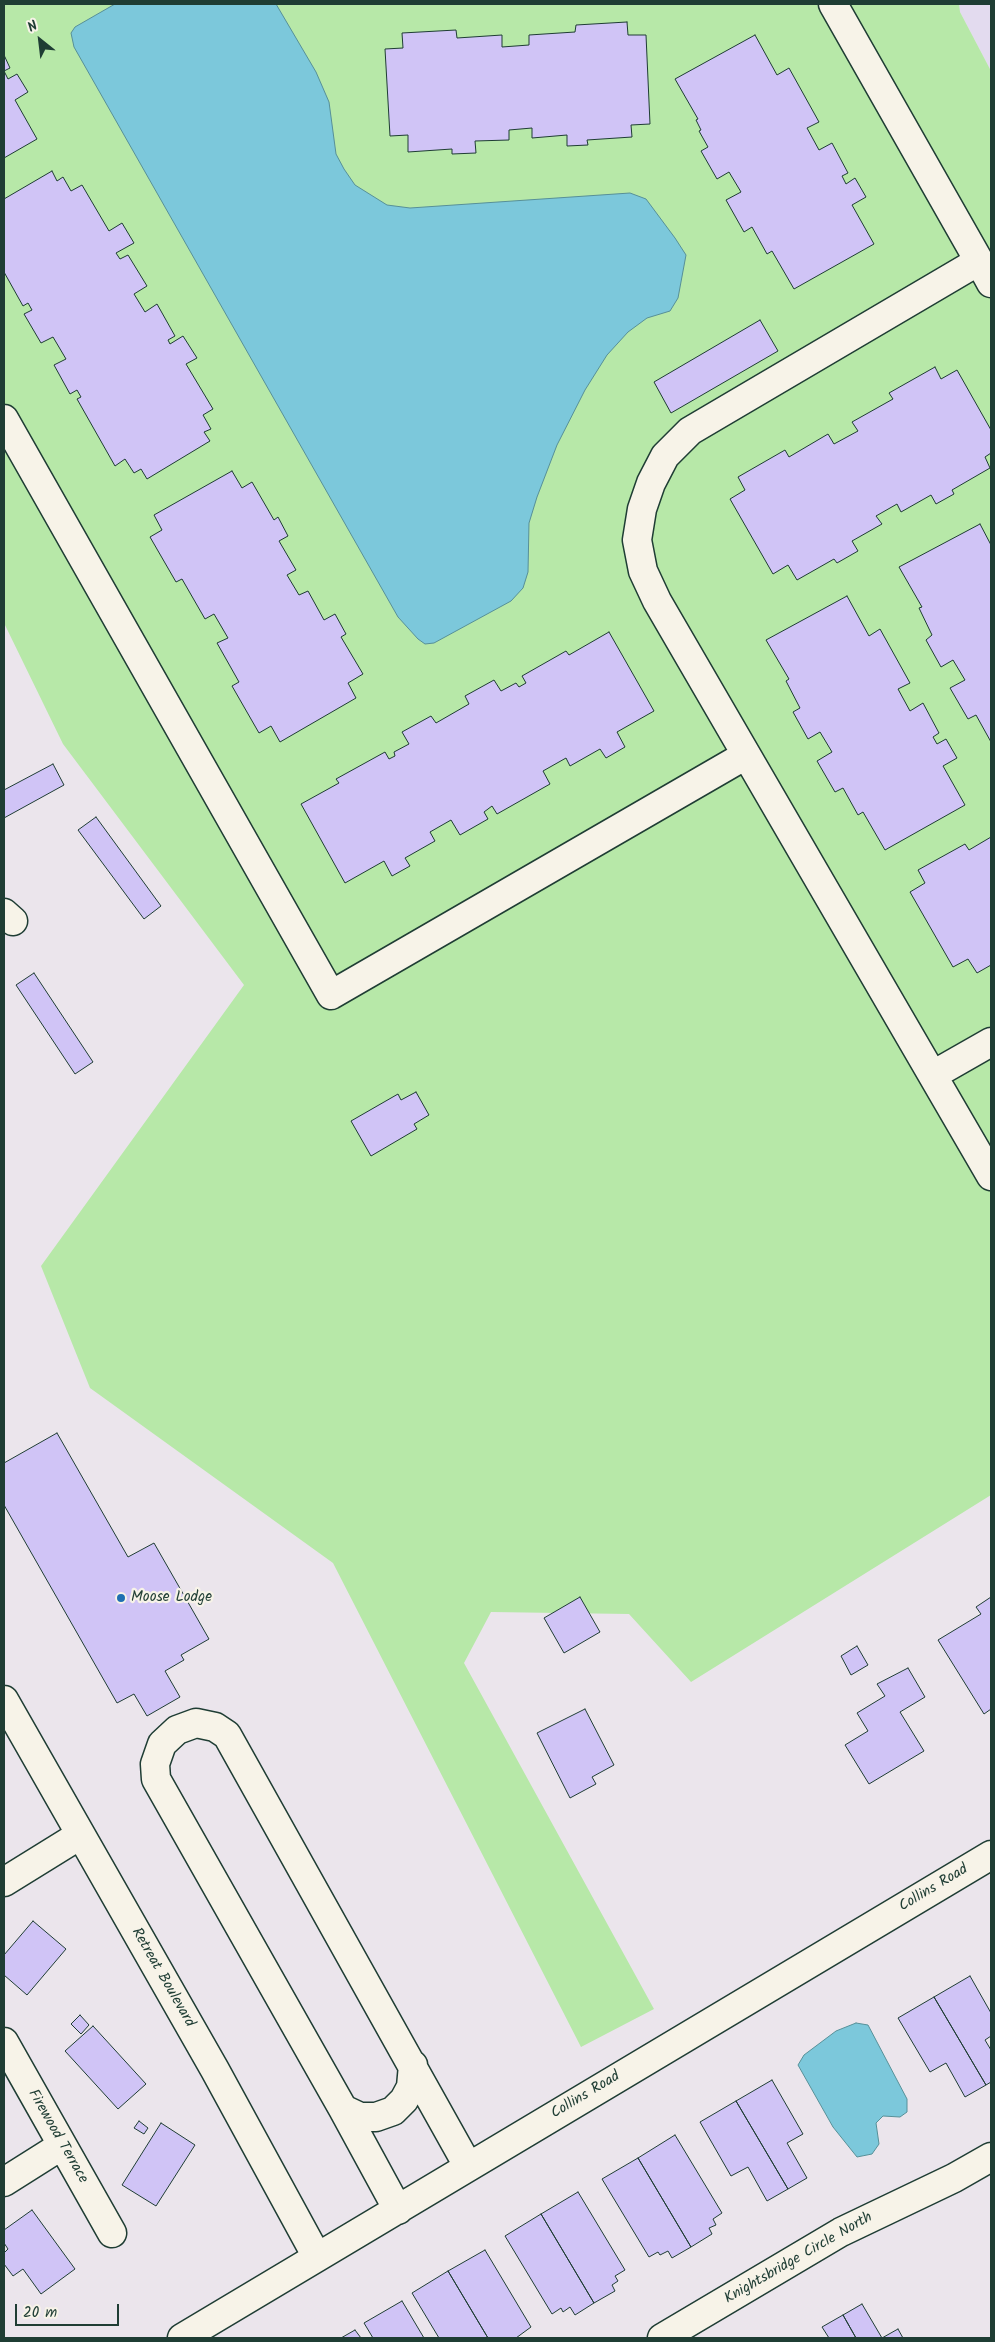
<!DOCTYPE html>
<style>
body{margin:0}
#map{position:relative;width:995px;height:2342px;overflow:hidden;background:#ebe5ec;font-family:Kalam,sans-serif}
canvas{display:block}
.frame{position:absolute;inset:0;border:5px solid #1f3d34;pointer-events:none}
.north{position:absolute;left:15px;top:15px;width:50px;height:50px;-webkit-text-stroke:4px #f7f3e8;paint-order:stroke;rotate:331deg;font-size:14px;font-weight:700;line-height:20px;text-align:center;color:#1f3d34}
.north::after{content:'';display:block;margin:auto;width:18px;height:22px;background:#1f3d34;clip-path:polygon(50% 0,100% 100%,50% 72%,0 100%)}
.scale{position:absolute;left:15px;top:2304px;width:104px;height:22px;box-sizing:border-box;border:2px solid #1f3d34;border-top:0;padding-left:6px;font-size:15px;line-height:18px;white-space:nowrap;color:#1f3d34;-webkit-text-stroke:4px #f7f3e8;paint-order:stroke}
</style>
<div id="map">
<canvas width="995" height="2342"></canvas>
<div class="frame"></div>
<div class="north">N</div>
<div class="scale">20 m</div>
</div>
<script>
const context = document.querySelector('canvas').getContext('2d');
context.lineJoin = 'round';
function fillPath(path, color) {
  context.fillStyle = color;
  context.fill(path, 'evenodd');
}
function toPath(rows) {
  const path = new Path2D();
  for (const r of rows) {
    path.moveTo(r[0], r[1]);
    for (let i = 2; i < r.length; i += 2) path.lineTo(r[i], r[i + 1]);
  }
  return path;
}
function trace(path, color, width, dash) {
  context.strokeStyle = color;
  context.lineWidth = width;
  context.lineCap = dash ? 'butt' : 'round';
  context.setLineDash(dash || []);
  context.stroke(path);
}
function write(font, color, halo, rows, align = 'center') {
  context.font = font + ' Kalam,sans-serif';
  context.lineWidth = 4.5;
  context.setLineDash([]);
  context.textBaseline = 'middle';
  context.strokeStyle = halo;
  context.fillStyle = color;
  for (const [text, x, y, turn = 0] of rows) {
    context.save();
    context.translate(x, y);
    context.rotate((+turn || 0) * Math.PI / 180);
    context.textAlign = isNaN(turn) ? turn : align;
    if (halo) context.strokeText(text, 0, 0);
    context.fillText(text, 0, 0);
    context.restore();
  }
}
fillPath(toPath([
 [959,4,990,4,991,71,960,12]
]), '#e3dbef');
fillPath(toPath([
 [4,4,959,4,960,12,991,71,991,1495,691,1682,629,1614,491,1612,464,1663,654,2009,581,2047,333,1563,90,1388,41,1266,244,985,63,744,4,623]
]), '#b7e8a8');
const water = toPath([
 [115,4,276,4,316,72,329,102,336,154,344,169,355,185,387,205,410,208,630,193,646,199,675,238,686,255,678,298,670,311,647,318,628,332,607,355,585,390,557,445,537,497,529,523,528,572,523,588,511,601,434,643,425,644,418,639,398,617,74,47,71,33,75,27,115,4],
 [856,2023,868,2025,907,2099,907,2112,900,2117,883,2116,876,2123,879,2144,872,2154,857,2157,833,2127,798,2065,804,2055,836,2031,856,2023]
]);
fillPath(water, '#7cc8db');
trace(water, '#579098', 1);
const building = toPath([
 [627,22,628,35,646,35,650,124,631,125,632,137,587,140,588,145,567,146,567,135,532,138,532,128,509,130,509,140,475,141,476,153,452,154,452,149,408,152,408,135,390,136,385,49,403,48,402,33,456,30,457,38,502,35,502,47,529,45,529,35,575,32,576,25,627,22],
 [755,35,777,75,789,68,819,122,807,128,819,150,832,143,848,173,842,176,846,184,855,178,866,197,852,205,874,244,794,289,772,251,767,254,752,227,744,232,726,200,741,192,729,172,717,179,701,151,708,147,699,131,701,130,696,120,698,119,675,79,755,35],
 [4,55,10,68,4,71,8,79,17,74,28,92,15,100,37,139,4,158,4,55],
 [52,171,57,181,63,177,71,191,82,185,109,231,122,223,134,243,116,253,120,259,128,255,147,286,134,294,145,312,157,304,175,336,168,340,170,344,183,336,197,358,186,364,213,409,203,415,211,429,204,432,210,441,147,479,141,469,134,473,125,459,115,466,77,399,81,397,77,390,70,394,54,365,66,359,53,337,41,343,24,314,32,310,28,303,23,306,4,272,4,199,52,171],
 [760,320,778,351,671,413,654,382,760,320],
 [935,367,941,379,957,370,991,430,991,453,985,457,990,468,952,490,954,494,936,504,931,495,901,512,897,504,876,516,882,524,852,541,858,551,837,563,834,559,797,580,788,565,773,574,730,499,745,490,738,477,785,450,789,457,828,434,834,444,858,431,852,422,893,399,889,393,935,367],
 [232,471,242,488,252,482,274,520,278,517,288,536,279,541,296,570,287,575,299,595,308,591,324,620,335,614,346,634,341,637,363,674,348,683,356,698,280,742,271,726,259,733,232,686,239,682,217,643,228,638,214,614,205,619,182,579,176,582,150,537,162,530,154,515,232,471],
 [980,524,991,545,991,742,976,715,968,719,950,688,965,680,953,660,941,667,926,640,932,635,919,608,922,607,899,567,980,524],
 [847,596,869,636,880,629,910,683,898,689,910,711,923,703,939,733,933,737,937,744,946,739,957,758,943,766,965,805,885,850,863,812,858,815,843,788,835,792,817,761,832,752,820,732,808,739,793,712,800,708,786,681,789,679,766,640,847,596],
 [609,632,654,711,617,732,625,747,606,758,600,749,570,766,566,758,543,771,550,784,497,814,492,806,484,812,488,819,460,835,451,820,430,832,435,841,405,858,410,866,392,876,384,861,345,883,301,804,339,783,336,779,385,752,389,759,395,756,394,752,409,744,402,732,431,716,436,723,469,704,465,696,494,680,501,691,516,683,519,687,526,683,522,676,566,651,569,655,609,632],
 [53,764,64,785,4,818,4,790,53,764],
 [96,817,161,906,144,919,78,830,96,817],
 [991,837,991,965,977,973,968,959,953,967,910,892,925,883,918,870,965,844,969,850,991,837],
 [34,973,93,1062,75,1074,16,985,34,973],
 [416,1092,429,1115,414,1124,417,1129,371,1156,351,1121,398,1094,401,1100,416,1092],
 [57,1433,128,1557,154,1543,209,1639,181,1655,184,1660,165,1671,180,1697,147,1716,134,1694,117,1703,4,1505,4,1463,57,1433],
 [580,1597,600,1632,564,1653,544,1618,580,1597],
 [991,1597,991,1709,984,1714,938,1640,981,1614,976,1607,991,1597],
 [857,1646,868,1665,851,1675,841,1656,857,1646],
 [908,1668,925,1697,900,1712,924,1751,869,1784,845,1745,868,1731,857,1713,885,1696,877,1684,908,1668],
 [585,1709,614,1765,592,1777,596,1784,570,1798,537,1733,585,1709],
 [33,1921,66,1949,27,1995,4,1975,4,1955,33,1921],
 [970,1976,991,2013,991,2036,985,2040,991,2050,991,2082,986,2085,934,1997,970,1976],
 [934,1997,986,2085,965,2097,946,2063,930,2072,898,2018,934,1997],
 [80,2015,89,2025,81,2034,71,2024,80,2015],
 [93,2026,146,2084,118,2109,65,2051,93,2026],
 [772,2080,803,2134,787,2143,807,2178,788,2189,736,2101,772,2080],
 [736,2101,788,2189,767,2201,748,2167,731,2176,700,2122,736,2101],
 [139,2121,148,2128,144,2134,134,2128,139,2121],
 [161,2123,195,2145,156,2206,122,2185,161,2123],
 [675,2135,722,2213,713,2219,716,2225,709,2228,712,2234,691,2247,638,2158,675,2135],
 [638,2158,691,2247,672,2258,668,2251,660,2255,658,2252,649,2257,602,2179,638,2158],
 [578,2192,625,2270,615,2276,618,2281,612,2285,615,2291,594,2303,541,2214,578,2192],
 [32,2210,75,2269,41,2294,23,2269,13,2276,4,2264,4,2253,8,2249,4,2243,4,2230,32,2210],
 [541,2214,594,2303,575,2315,570,2307,563,2312,561,2308,552,2314,505,2236,541,2214],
 [485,2250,531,2327,516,2338,488,2338,448,2271,485,2250],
 [448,2271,488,2338,439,2338,412,2293,448,2271],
 [402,2301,424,2338,373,2338,364,2323,402,2301],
 [862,2304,882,2338,856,2338,843,2315,862,2304],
 [843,2315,856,2338,829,2338,822,2327,843,2315],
 [898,2329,903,2338,882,2338,898,2329],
 [355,2330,361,2338,341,2338,355,2330]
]);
fillPath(building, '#d0c4f6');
trace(building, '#1f3d34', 1);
const minor = toPath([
 [833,4,979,261],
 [991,283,979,261,690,431,665,456,651,483,642,509,637,540,643,571,657,601,991,1176],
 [4,419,331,995,746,755],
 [4,913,13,921],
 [933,1075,991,1042],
 [4,1700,215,2070,317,2257],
 [4,1882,80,1835],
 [4,2042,112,2233],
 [343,2109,360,2117,376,2117,393,2111,404,2100,411,2087,413,2065],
 [4,2182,61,2146],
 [398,2210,343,2109,156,1779,155,1764,162,1744,177,1730,196,1723,215,1727,227,1735,468,2166],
 [182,2338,991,1855],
 [662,2338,841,2232,954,2178,991,2157]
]);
trace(minor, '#1f3d34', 31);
trace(minor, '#f7f3e8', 28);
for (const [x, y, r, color] of [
 [121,1598,5,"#1f6fb2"]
]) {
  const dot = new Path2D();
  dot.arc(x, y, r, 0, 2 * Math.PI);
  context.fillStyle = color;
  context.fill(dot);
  trace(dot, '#f7f3e8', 2);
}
write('15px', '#1f3d34', '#f7f3e8', [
 ["Moose Lodge",131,1598]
], 'left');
write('15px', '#1f3d34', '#f7f3e8', [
 ["Collins Road",934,1889,-31],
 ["Retreat Boulevard",162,1978,60],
 ["Collins Road",586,2096,-31],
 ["Firewood Terrace",57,2137,60],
 ["Knightsbridge Circle North",799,2259,-30]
]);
</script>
